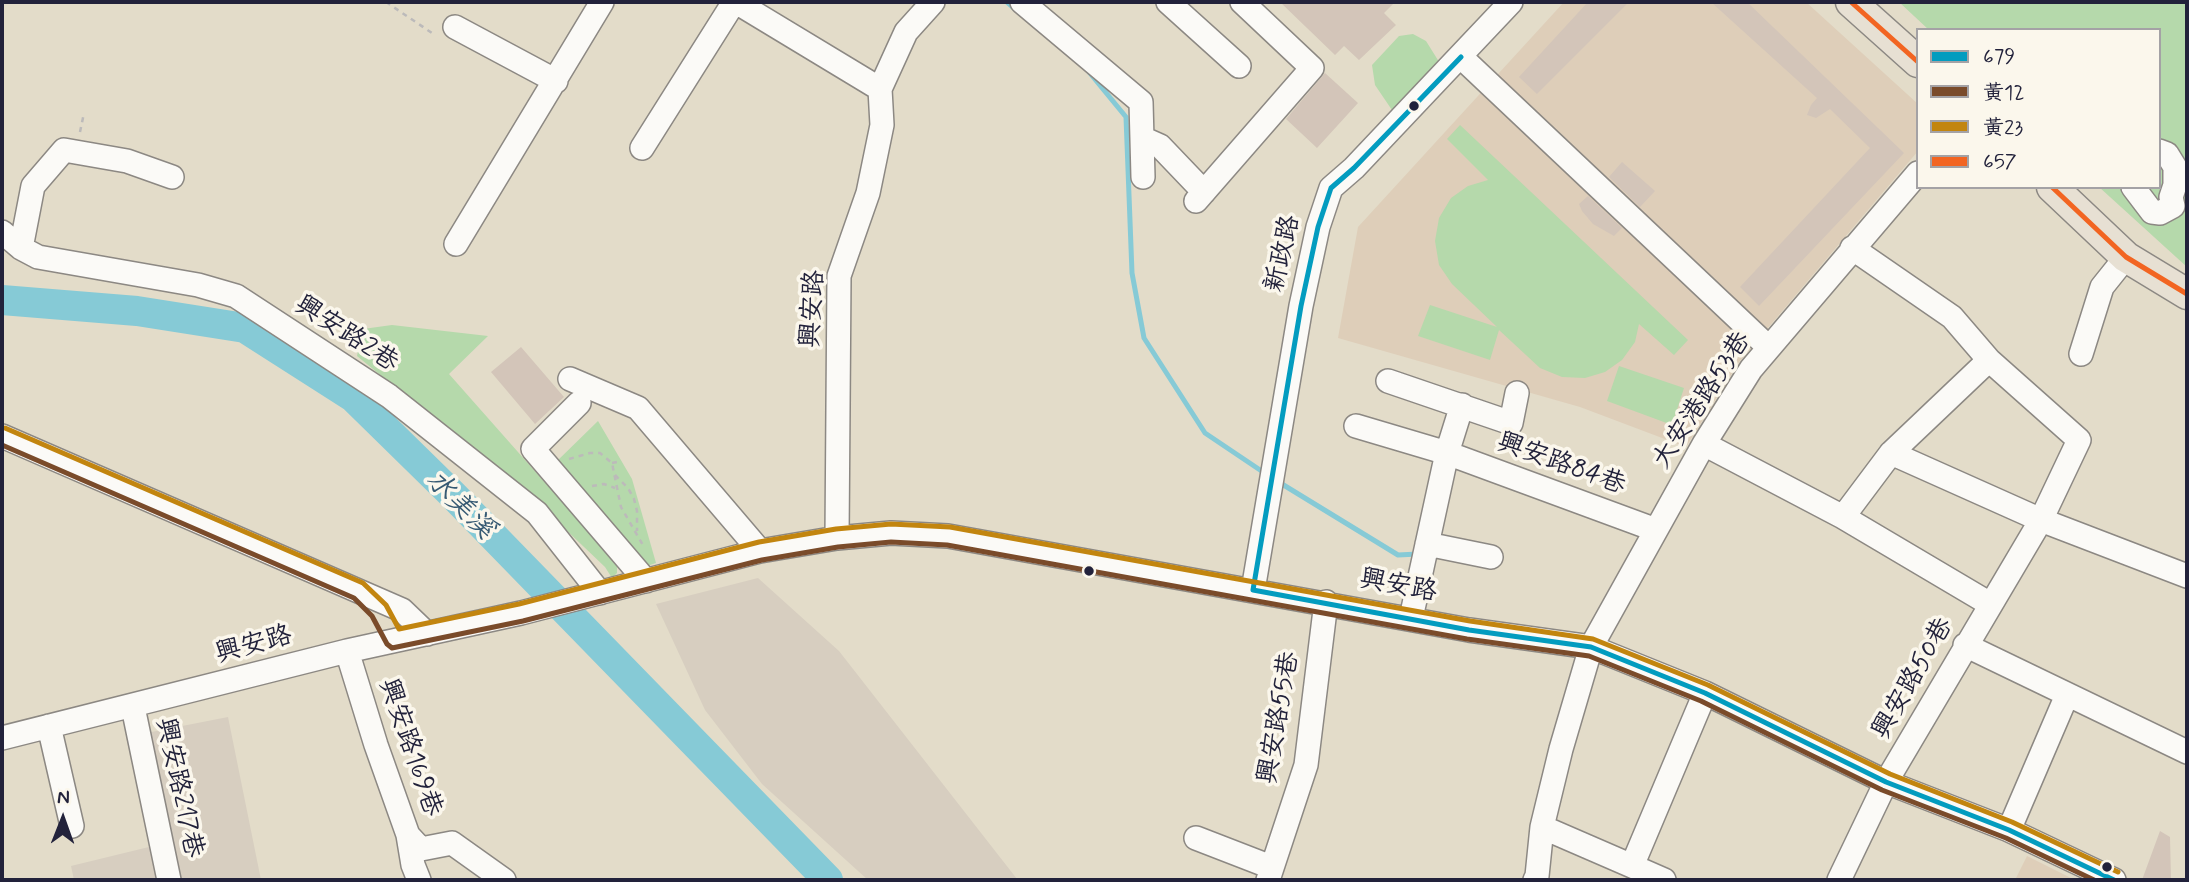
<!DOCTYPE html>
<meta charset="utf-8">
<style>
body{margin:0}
#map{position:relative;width:2189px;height:882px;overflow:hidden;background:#e3dcc9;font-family:Mynerve,"LXGW WenKai TC",sans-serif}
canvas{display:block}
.frame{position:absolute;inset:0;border:4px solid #22223b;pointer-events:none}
.legend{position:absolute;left:1916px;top:28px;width:245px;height:161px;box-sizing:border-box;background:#fbf7ec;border:2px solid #a4a2a5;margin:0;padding:9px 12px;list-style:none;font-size:21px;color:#22223b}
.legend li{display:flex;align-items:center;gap:14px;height:35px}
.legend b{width:35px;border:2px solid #a4a2a5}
.north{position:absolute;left:28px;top:784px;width:70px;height:70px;-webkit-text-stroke:5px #fbf7ec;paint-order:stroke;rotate:1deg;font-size:19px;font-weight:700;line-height:28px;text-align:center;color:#22223b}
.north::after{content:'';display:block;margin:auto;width:24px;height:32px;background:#22223b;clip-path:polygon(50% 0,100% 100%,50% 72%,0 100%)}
</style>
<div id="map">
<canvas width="2189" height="882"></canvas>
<div class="frame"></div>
<ul class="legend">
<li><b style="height:9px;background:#039cbf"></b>679</li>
<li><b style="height:9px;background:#7a4b2a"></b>黃12</li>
<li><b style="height:9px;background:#c2850f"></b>黃23</li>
<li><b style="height:9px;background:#f26522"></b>657</li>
</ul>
<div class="north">N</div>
</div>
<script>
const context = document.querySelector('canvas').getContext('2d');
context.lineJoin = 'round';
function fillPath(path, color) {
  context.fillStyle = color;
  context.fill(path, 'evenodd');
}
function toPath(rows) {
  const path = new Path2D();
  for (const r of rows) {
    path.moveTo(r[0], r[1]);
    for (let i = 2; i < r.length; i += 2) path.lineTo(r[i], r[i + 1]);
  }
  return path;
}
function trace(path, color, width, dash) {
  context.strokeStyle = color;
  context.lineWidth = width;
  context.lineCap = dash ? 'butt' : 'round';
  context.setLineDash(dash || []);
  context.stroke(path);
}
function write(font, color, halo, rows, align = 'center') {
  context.font = font + ' Mynerve,"LXGW WenKai TC",sans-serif';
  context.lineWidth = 7;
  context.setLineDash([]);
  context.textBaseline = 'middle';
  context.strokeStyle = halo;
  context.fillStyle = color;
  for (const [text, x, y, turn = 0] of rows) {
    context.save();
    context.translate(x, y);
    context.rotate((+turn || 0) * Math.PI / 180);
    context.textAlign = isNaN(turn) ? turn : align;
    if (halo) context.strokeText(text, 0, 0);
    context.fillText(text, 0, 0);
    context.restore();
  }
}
fillPath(toPath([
 [1564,2,1806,2,1918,104,1918,151,1739,362,1686,447,1580,407,1338,338,1358,227],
 [2027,856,2075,880,2015,880]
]), '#deceb9');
fillPath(toPath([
 [758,578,839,651,1017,879,868,880,762,784,705,710,656,604],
 [228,717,261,880,74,880,71,866,153,846,126,737]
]), '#d7cec0');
fillPath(toPath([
 [1899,2,2187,2,2187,267,2099,187,2159,187,2159,30,1929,30],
 [1413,34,1426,41,1441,65,1394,113,1375,85,1372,65,1399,36],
 [1460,125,1688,340,1674,355,1639,324,1635,342,1622,360,1605,372,1585,378,1562,377,1540,368,1499,330,1490,360,1418,336,1430,305,1497,327,1452,284,1439,265,1435,241,1439,218,1451,198,1468,186,1488,180,1447,139],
 [392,325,488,336,449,374,617,564,617,573,612,578,605,567,541,506,357,356,363,329],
 [1619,366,1684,388,1672,425,1607,401],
 [598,421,632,479,656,563,647,566,555,463]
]), '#b5d9ab');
trace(toPath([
 [1007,2,1015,9],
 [1089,72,1126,117,1132,273,1144,338,1205,433,1266,474],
 [1277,481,1398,555,1418,554]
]), '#86cad6', 5);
trace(toPath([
 [2,300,137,311,245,328,353,397,454,496,828,880]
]), '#86cad6', 30);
fillPath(toPath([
 [1280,2,1395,2,1384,13,1396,25,1359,60,1344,46,1335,55],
 [1588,2,1629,2,1537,94,1519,77],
 [1711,2,1747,2,1904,153,1759,306,1740,287,1870,148,1830,109,1816,118,1807,115,1811,105,1817,98],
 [1325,73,1358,103,1317,148,1286,119],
 [1622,162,1655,191,1640,207,1609,177],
 [1588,196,1622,228,1614,236,1593,224,1582,211,1579,204],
 [521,347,564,397,535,424,491,372],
 [2160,831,2170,837,2171,880,2142,880]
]), '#d3c5b9');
const minor = toPath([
 [736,2,880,89],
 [1022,2,1141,102,1143,177],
 [1168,2,1239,66],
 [455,27,556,81],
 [1461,57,1764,343],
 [1142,138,1160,146,1204,192],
 [642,148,734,2],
 [2133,187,2152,212,2160,213,2173,206,2171,197,2175,185,2175,167,2167,154,2159,151],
 [1196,201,1312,68,1242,2],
 [2,232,21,248,38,257,198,285,236,296,389,396,537,513,600,593],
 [456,244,602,2],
 [21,248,33,186,64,150,127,161,172,177],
 [2081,354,2102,287,2126,257],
 [570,379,638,408,760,551],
 [1388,381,1511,423,1517,393],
 [579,403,533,449,646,581],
 [1356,426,1447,453,1656,530],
 [2,436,402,610,427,634],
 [1704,444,1843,517,1990,604],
 [1891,453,2041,520,2187,576],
 [1843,517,1891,453,1989,360],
 [837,538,839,276,868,193,882,125,880,89,906,32,933,2],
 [1427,544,1491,557],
 [1253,590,1301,306,1318,227,1331,188,1354,168,1511,2],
 [1411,618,1447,453,1462,405],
 [1965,645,2187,752],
 [347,651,376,745,408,835,421,849,452,843,504,880],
 [1705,693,1632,866,1542,827,1561,749,1591,647,1704,444,1751,369,1918,173],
 [133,707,169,880],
 [49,726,72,826],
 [2,738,347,651,521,613,760,551,837,538,891,533,948,536,1469,630,1591,647,1705,693,1886,782,2009,830,2114,880],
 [2009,830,2067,695],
 [408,835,413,865,419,880],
 [1196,838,1271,867],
 [1632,866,1664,880],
 [1268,880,1306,765,1326,602],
 [1535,880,1537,876,1542,827],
 [1839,880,1886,782,2041,520,2079,440,1989,360,1952,317,1852,248]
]);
const major = toPath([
 [1851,2,1918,62],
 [2052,187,2126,257,2187,294]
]);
trace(minor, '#8c8883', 26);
trace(major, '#8c8883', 33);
trace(toPath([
 [386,2,432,33],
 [80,132,84,113],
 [569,459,590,453,600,453,612,463,621,507,644,547],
 [612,463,621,461],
 [615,475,628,488,634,499,637,511,637,531],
 [592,486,604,484,615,488]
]), '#bcbaba', 2.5, [5, 5]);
trace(minor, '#fbfaf7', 23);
trace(major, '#e7e0d3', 30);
trace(toPath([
 [1253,590,1469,630,1591,647,1705,693,1886,782,2009,830,2114,880],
 [1253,590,1301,306,1318,227,1331,188,1354,168,1461,57]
]), '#039cbf', 5);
trace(toPath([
 [2,445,354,598,372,616,387,644,392,648,523,621,762,560,838,547,891,542,947,545,1467,639,1589,656,1701,701,1882,790,2006,838,2094,880]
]), '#7a4b2a', 5);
trace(toPath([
 [5,428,363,583,386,605,399,629,519,604,759,542,836,529,891,524,950,527,1470,621,1593,639,1708,685,1890,774,2012,822,2118,872]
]), '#c2850f', 5);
trace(toPath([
 [1851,2,1918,62],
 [2052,187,2126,257,2187,294]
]), '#f26522', 5);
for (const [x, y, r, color] of [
 [1414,106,6,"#22223b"],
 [1089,571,6,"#22223b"],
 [2107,867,6,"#22223b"]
]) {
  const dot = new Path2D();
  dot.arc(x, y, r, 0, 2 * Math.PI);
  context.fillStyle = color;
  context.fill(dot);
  trace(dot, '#fbf7ec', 2.5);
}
write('26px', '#22223b', '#fbf7ec', [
 ["新政路",1284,254,-77],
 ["興安路",814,309,-86],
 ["興安路2巷",346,335,33],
 ["大安港路53巷",1703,401,-57],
 ["興安路84巷",1561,465,20],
 ["興安路",1398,587,11],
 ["興安路",254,646,-15],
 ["興安路50巷",1914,679,-60],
 ["興安路55巷",1280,718,-80],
 ["興安路169巷",409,748,71],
 ["興安路217巷",178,788,78]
]);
write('italic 28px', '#375a73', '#fbf7ec', [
 ["水美溪",459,506,45]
]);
</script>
